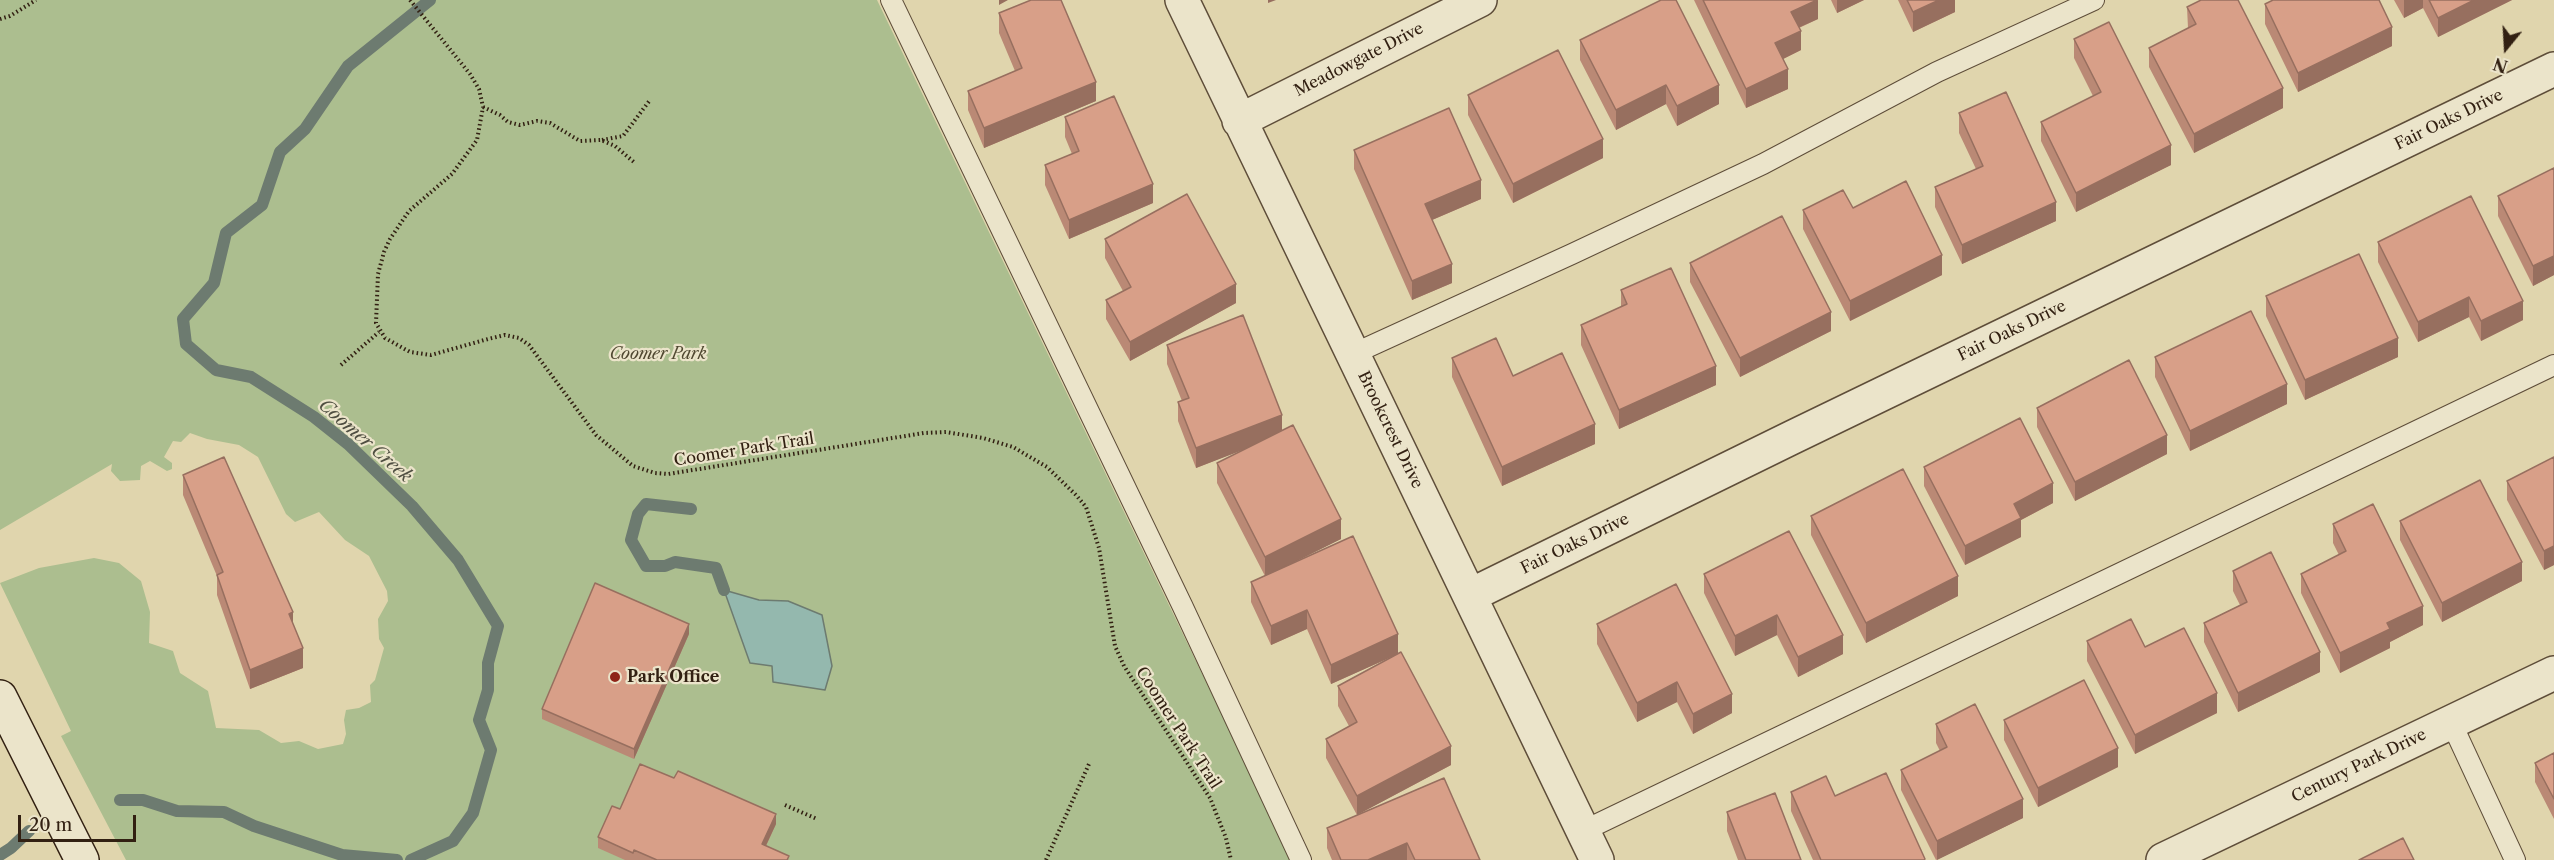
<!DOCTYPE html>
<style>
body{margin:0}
#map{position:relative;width:2554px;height:860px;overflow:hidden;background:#e0d5ad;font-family:"Libre Caslon Text",serif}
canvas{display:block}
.north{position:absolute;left:2476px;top:18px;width:60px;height:60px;-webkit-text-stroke:4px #ebe4ca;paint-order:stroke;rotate:198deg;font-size:16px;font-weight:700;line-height:24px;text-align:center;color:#322012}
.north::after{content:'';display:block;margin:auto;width:21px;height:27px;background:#322012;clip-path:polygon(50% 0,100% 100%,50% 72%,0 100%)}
.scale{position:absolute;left:18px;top:815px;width:118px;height:27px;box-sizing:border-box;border:3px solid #322012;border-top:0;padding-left:8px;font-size:18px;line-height:21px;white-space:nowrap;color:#322012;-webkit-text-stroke:4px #ebe4ca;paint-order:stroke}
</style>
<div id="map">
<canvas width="2554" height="860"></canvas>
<div class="north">N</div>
<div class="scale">20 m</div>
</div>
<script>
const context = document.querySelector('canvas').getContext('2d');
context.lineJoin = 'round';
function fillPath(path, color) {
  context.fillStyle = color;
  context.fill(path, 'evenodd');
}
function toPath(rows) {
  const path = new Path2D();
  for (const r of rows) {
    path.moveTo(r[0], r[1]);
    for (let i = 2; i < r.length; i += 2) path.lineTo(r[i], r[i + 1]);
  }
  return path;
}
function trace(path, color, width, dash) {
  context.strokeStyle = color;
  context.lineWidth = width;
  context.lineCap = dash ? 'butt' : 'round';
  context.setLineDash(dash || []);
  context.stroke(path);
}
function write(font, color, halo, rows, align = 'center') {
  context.font = font + ' "Libre Caslon Text",serif';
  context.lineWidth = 4.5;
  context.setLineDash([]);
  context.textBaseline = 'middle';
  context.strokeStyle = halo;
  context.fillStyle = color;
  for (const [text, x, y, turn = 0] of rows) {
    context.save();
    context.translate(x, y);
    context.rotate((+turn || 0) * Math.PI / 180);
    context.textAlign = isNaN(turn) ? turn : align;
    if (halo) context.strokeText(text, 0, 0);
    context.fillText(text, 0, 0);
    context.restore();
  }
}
fillPath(toPath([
 [0,0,877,0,1292,860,126,860,61,736,71,731,0,583,39,568,94,558,119,563,141,581,150,612,149,643,173,651,180,673,208,691,216,728,259,730,281,743,299,741,318,749,343,744,346,734,344,720,346,710,359,708,371,702,370,685,375,680,384,648,379,639,378,619,388,601,387,591,369,556,345,540,319,512,295,522,286,514,258,457,239,445,207,439,190,433,181,442,173,441,164,457,172,463,172,469,167,471,150,461,141,466,140,480,120,481,111,471,112,464,0,530]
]), '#acbe8f');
const water = toPath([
 [724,590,759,600,788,601,822,615,832,666,825,690,773,682,772,666,750,663,724,590]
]);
fillPath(water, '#94b8ae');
trace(water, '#6d7b70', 1.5);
trace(toPath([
 [691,509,646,504,638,514,631,540,646,566,665,566,675,562,716,568,724,590],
 [120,800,143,800,177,811,224,812,254,826,342,855,397,860],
 [0,855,11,848,29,831],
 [411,860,453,841,473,813,491,750,479,720,488,690,488,663,498,626,458,560,412,506,348,444,314,417,251,377,216,370,186,344,183,319,214,283,226,233,262,205,280,152,305,129,348,66,430,0]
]), '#6d7b70', 12);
const lane = toPath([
 [891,0,1182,605,1301,860],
 [1353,354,1572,254,1763,164,1937,72,2094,0],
 [2451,722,2515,860],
 [1583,831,2554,365]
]);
const street = toPath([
 [1182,0,1597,860],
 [1239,121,1480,0],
 [1471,595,1793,437,2554,69],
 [2163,860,2554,673]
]);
const secondary = toPath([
 [0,697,82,860]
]);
trace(lane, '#5e4d39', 22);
trace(street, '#5e4d39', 36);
trace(secondary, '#322012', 36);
trace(toPath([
 [410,0,470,74,479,89,483,107,477,140,466,155,452,174,409,211,390,239,384,252,378,274,376,323,385,338,410,352,431,355,488,339,505,335,519,338,529,345,596,435,633,466,655,473,668,474,924,433,946,432,983,438,1013,447,1047,467,1076,495,1086,507,1099,548,1115,646,1124,666,1210,798,1226,838,1231,860],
 [0,19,10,16,36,0],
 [483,107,500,115,508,122,520,125,537,121,550,123,580,141,601,140,615,146,635,163],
 [602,140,623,136,650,100],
 [341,365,379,332],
 [785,805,817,819],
 [1046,860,1089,764]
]), '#322012', 4, [1.5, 3]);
trace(lane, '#ebe4ca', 20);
trace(street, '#ebe4ca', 33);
trace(secondary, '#ebe4ca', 33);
fillPath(toPath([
 [1694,0,1818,0,1818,19,1799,28,1801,50,1783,59,1788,89,1746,108],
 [1831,0,1864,0,1837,13],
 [1898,0,1955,0,1955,12,1913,32],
 [2394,0,2512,0,2438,37,2423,8,2404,18],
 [2265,4,2392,46,2298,92,2265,24],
 [2187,7,2283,108,2194,153,2149,67,2149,48,2188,28],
 [999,13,1096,101,984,148,968,110,968,91,1015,71,999,33],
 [2074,39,2171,165,2076,212,2041,141,2041,122,2093,96,2074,58],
 [1580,40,1719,104,1677,126,1666,104,1616,130,1580,60],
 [1468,95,1603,158,1513,203,1468,115],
 [1959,113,2056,221,1962,264,1935,207,1935,187,1976,169,1959,133],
 [1065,117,1153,203,1069,239,1045,185,1045,165,1072,154,1065,137],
 [1354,150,1481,199,1432,220,1452,283,1412,300,1354,169],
 [2554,168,2554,275,2533,286,2498,216,2498,196],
 [1853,208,1942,275,1850,321,1803,229,1803,210],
 [1105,239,1236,303,1130,361,1106,319,1106,300,1123,291,1105,258],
 [2378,242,2523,320,2481,341,2469,317,2418,342,2378,262],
 [1690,263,1831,331,1740,377,1690,282],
 [1621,290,1716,385,1619,429,1581,345,1581,325,1621,307],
 [2266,296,2398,357,2305,400,2266,316],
 [1167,345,1282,431,1341,539,1278,570,1398,654,1331,684,1307,629,1271,645,1251,602,1251,582,1265,576,1217,483,1217,463,1249,447,1196,468,1178,421,1178,402,1182,401,1167,364],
 [2155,357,2287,404,2190,451,2155,377],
 [1452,358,1595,444,1502,486,1452,377],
 [2037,408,2167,454,2075,501,2037,427],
 [2554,457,2554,565,2544,570,2507,500,2507,481],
 [1924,467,2053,503,2021,520,2021,537,1965,565,1924,486],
 [183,475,293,626,303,668,250,689,217,595,217,576,183,495],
 [1811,516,1958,596,1866,643,1811,535],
 [2400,521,2522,581,2442,622,2400,540],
 [2333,524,2423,625,2390,642,2390,648,2340,673,2301,593,2301,574,2339,555,2333,543],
 [2233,571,2320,672,2238,712,2204,642,2204,623,2240,605,2233,591],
 [1704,574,1843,654,1798,677,1777,635,1735,656,1704,593],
 [1597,624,1732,713,1693,734,1677,702,1637,722,1597,644],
 [689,634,634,759,542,719,542,709],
 [2087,641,2145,647,2217,713,2135,754,2087,661],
 [1338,686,1451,765,1357,815,1326,758,1326,739,1349,726,1338,706],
 [2004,720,2118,767,2038,807,2004,740],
 [1936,724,2023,818,1936,860,1901,790,1901,770,1940,751,1936,743],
 [2554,753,2554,819,2535,782,2535,763],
 [1444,778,1480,860,1332,860,1327,848,1327,828],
 [1791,792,1835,796,1925,860,1813,860,1791,811],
 [1727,812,1801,860,1738,860,1727,831],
 [776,824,766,846,789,860,625,860,598,848,598,837]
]), '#ba8975');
fillPath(toPath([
 [999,0,1008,0,999,5],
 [1268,0,1276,0,1268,3],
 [1818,0,1818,19,1791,31,1791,12],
 [1837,0,1864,0,1837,13],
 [1939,0,1955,0,1955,12,1913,32,1913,12],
 [2404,0,2423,0,2423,8,2404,18],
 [2474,0,2512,0,2438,37,2438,18],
 [2392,27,2392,46,2298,92,2298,73],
 [1801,31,1801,50,1775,63,1775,43],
 [1788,69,1788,89,1746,108,1746,89],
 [1096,82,1096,101,984,148,984,128],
 [1666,85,1666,104,1616,130,1616,110],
 [1719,85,1719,104,1677,126,1677,106],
 [2283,88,2283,108,2194,153,2194,134],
 [1603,139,1603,158,1513,203,1513,184],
 [2171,145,2171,165,2076,212,2076,193],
 [1481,180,1481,199,1425,223,1425,204],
 [1153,184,1153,203,1069,239,1069,220],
 [2056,202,2056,221,1962,264,1962,245],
 [1942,255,1942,275,1850,321,1850,301],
 [2554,256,2554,275,2533,286,2533,266],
 [1452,264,1452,283,1412,300,1412,281],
 [1236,284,1236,303,1130,361,1130,342],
 [2469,297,2469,317,2418,342,2418,322],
 [2523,301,2523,320,2481,341,2481,321],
 [1831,312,1831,331,1740,377,1740,358],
 [2398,338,2398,357,2305,400,2305,380],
 [1716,366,1716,385,1619,429,1619,410],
 [2287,384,2287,404,2190,451,2190,431],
 [1282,415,1282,435,1196,468,1196,448],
 [1595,424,1595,444,1502,486,1502,467],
 [2167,435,2167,454,2075,501,2075,482],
 [2053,483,2053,503,2021,520,2021,537,1965,565,1965,546,2014,504],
 [1341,519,1341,539,1265,577,1265,557],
 [2554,546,2554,565,2544,570,2544,551],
 [2522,562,2522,581,2442,622,2442,603],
 [1958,576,1958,596,1866,643,1866,623],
 [2423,606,2423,625,2390,642,2390,648,2340,673,2340,653,2387,623],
 [1307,610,1307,629,1271,645,1271,626],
 [293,612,293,632,289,614],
 [1777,615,1777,635,1735,656,1735,636],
 [689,624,689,634,634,759,634,749],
 [1398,634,1398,654,1331,684,1331,665],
 [1843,635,1843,654,1798,677,1798,657],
 [303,648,303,668,250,689,250,670],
 [2320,652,2320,672,2238,712,2238,693],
 [1677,682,1677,702,1637,722,1637,703],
 [2217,693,2217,713,2135,754,2135,735],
 [1732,694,1732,713,1693,734,1693,714],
 [1451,746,1451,765,1357,815,1357,796],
 [2118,748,2118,767,2038,807,2038,788],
 [2023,799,2023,818,1937,860,1937,841],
 [776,814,776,824,762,854,762,844],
 [1407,843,1407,860,1368,860]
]), '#976f5f');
const building = toPath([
 [1031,0,1061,0,1096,82,984,128,968,91,1022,68,999,13,1031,0],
 [1661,0,1676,0,1719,85,1677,106,1666,85,1616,110,1580,40,1661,0],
 [1703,0,1817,0,1791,12,1801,31,1775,43,1788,69,1746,89,1703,0],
 [1907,0,1939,0,1913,12,1907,0],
 [2201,0,2238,0,2283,88,2194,134,2149,48,2196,24,2187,7,2201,0],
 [2273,0,2379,0,2392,27,2298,73,2265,4,2273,0],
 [2429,0,2474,0,2438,18,2429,0],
 [2109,22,2171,145,2076,193,2041,122,2101,92,2074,39,2109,22],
 [1558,50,1603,139,1513,184,1468,95,1558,50],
 [2006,92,2056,202,1962,245,1935,187,1983,166,1959,113,2006,92],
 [1114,96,1153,184,1069,220,1045,165,1079,151,1065,117,1114,96],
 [1449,108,1481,180,1425,204,1452,264,1412,281,1354,150,1449,108],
 [2554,168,2554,256,2533,266,2498,196,2554,168],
 [1906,181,1942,255,1850,301,1803,210,1843,190,1853,208,1906,181],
 [1187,194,1236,284,1130,342,1106,300,1131,287,1105,239,1187,194],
 [2471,196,2523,301,2481,321,2469,297,2418,322,2378,242,2471,196],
 [1782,216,1831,312,1740,358,1690,263,1782,216],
 [2359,254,2398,338,2305,380,2266,296,2359,254],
 [1671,268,1716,366,1619,410,1581,325,1627,304,1621,290,1671,268],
 [2251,311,2287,384,2190,431,2155,357,2251,311],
 [1243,315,1282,415,1196,448,1178,402,1189,398,1167,345,1243,315],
 [1496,338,1513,376,1562,353,1595,424,1502,467,1452,358,1496,338],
 [2129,360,2167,435,2075,482,2037,408,2129,360],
 [2020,418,2053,483,2014,504,2021,518,1965,546,1924,467,2020,418],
 [1293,425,1341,519,1265,557,1217,463,1293,425],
 [224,457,293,612,289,614,303,648,250,670,217,575,223,572,183,475,224,457],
 [2554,457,2554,546,2544,551,2507,481,2554,457],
 [1903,469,1958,576,1866,623,1811,516,1903,469],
 [2480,480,2522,562,2442,603,2400,521,2480,480],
 [2373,504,2423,606,2387,623,2390,629,2340,653,2301,574,2346,551,2333,524,2373,504],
 [1789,531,1843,635,1798,657,1777,615,1735,636,1704,574,1789,531],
 [1353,536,1398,634,1331,665,1307,610,1271,626,1251,582,1353,536],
 [2271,552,2320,652,2238,693,2204,623,2247,602,2233,571,2271,552],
 [595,583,689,624,634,749,542,709,595,583],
 [1676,584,1732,694,1693,714,1677,682,1637,703,1597,624,1676,584],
 [2131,619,2145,647,2184,628,2217,693,2135,735,2087,641,2131,619],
 [1401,652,1451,746,1357,796,1326,739,1357,722,1338,686,1401,652],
 [2084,680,2118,748,2038,788,2004,720,2084,680],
 [1975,704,2023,799,1937,841,1901,770,1947,747,1936,724,1975,704],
 [2554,753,2554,799,2535,763,2554,753],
 [640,764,674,778,678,771,776,814,762,844,789,856,787,860,657,860,634,850,633,853,598,837,612,806,620,809,640,764],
 [1886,773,1925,859,1924,860,1821,860,1791,792,1826,776,1835,796,1886,773],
 [1444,778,1480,860,1415,860,1407,843,1368,860,1341,860,1327,828,1444,778],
 [1775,793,1801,860,1746,860,1727,812,1775,793],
 [2403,838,2414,860,2359,860,2403,838]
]);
fillPath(building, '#d89f88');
trace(building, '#976f5f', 1.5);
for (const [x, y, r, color] of [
 [615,677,6,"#8f2418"]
]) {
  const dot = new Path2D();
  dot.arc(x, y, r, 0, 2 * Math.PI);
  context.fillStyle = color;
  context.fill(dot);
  trace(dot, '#ebe4ca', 2);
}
write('16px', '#322012', '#ebe4ca', [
 ["Meadowgate Drive",1359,60,-27],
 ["Fair Oaks Drive",2449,120,-26],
 ["Fair Oaks Drive",2012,331,-26],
 ["Brookcrest Drive",1390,430,64],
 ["Coomer Park Trail",744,450,-9],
 ["Fair Oaks Drive",1575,544,-26],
 ["Coomer Park Trail",1178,728,57],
 ["Century Park Drive",2359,766,-26]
]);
write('italic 16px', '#504831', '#ebe4ca', [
 ["Coomer Park",658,354]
]);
write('bold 16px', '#322012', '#ebe4ca', [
 ["Park Office",627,677]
], 'left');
write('italic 18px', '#4f4e41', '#ebe4ca', [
 ["Coomer Creek",365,441,41]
]);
</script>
